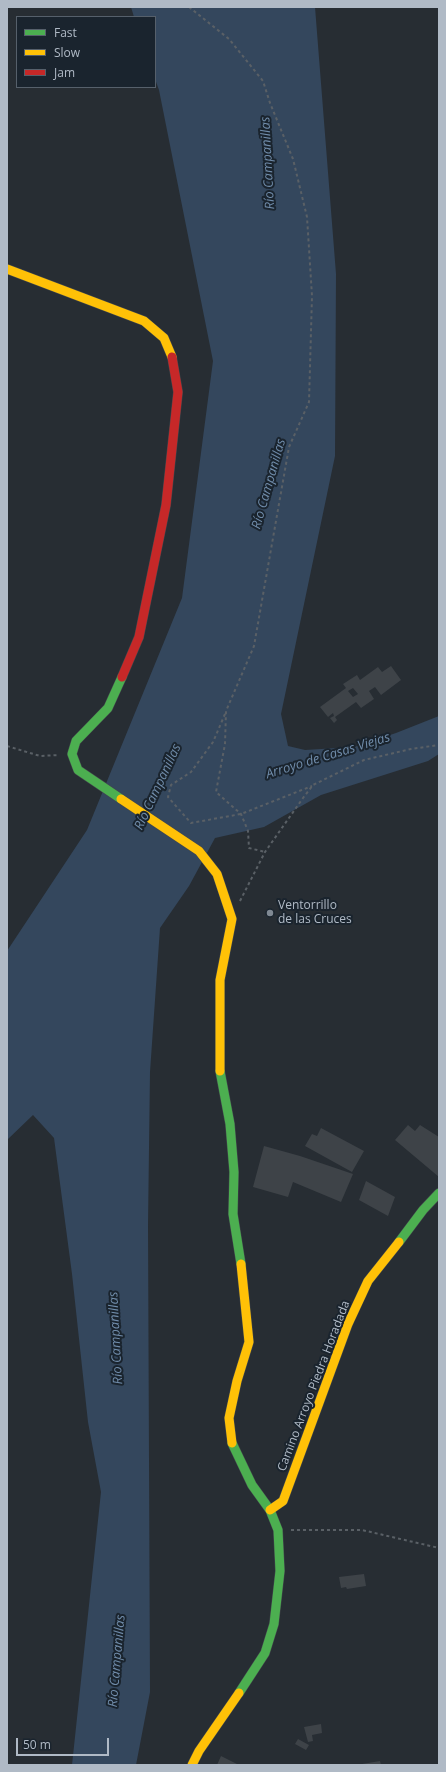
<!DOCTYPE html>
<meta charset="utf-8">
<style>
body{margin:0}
#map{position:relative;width:446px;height:1772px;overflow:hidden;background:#272d33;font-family:"Open Sans",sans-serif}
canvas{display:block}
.frame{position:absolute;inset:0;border:8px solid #b0bac6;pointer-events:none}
.legend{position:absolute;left:16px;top:16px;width:140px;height:72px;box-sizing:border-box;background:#1a242e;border:1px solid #56606b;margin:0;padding:5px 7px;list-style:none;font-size:12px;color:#b0bac6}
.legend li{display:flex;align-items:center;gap:8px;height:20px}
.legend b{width:20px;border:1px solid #56606b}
.scale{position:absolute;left:16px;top:1738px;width:93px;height:18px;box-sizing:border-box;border:2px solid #b0bac6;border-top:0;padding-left:5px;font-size:12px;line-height:14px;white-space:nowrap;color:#b0bac6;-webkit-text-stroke:3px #1a242e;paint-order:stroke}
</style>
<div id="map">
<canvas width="446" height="1772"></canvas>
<div class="frame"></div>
<ul class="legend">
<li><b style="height:5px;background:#4caf50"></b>Fast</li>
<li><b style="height:5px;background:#ffc107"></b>Slow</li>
<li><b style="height:5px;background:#c62828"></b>Jam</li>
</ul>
<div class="scale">50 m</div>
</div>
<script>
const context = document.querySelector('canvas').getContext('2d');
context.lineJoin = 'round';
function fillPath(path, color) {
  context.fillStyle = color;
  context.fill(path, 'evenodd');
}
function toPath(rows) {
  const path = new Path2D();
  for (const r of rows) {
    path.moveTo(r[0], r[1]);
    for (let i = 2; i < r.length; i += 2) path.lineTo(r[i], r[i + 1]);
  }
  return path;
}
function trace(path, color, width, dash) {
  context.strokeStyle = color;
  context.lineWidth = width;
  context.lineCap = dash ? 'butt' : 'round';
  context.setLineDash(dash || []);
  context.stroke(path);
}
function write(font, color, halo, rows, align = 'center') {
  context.font = font + ' "Open Sans",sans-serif';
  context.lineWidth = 4;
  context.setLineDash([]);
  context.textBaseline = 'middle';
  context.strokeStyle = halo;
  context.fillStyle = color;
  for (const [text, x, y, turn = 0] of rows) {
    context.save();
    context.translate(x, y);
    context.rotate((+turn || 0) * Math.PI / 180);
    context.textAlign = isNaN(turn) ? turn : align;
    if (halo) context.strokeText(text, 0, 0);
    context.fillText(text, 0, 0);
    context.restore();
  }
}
fillPath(toPath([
 [131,7,315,7,336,274,335,456,281,714,288,746,305,750,354,747,396,733,439,716,439,754,428,761,321,795,264,827,215,838,189,886,160,928,150,1072,148,1225,150,1692,136,1765,72,1765,101,1492,88,1422,72,1274,54,1138,33,1115,7,1140,7,951,87,830,182,598,213,361,159,90,155,79,155,17,134,17]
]), '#34475d');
fillPath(toPath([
 [391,666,401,680,381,695,375,687,369,691,374,699,361,708,356,702,335,717,337,720,334,723,330,718,334,716,333,713,328,717,320,707,346,688,343,684,357,675,360,680,378,667,382,672],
 [353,688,358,694,353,697,348,691],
 [408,1125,415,1131,420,1125,439,1137,439,1177,395,1140],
 [321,1128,364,1151,352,1172,305,1146,312,1134,317,1136],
 [264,1146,300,1156,353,1174,341,1202,293,1182,288,1197,253,1187],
 [366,1181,395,1197,388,1216,359,1200],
 [364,1574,366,1586,347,1589,346,1587,341,1588,339,1577],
 [321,1724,322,1733,312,1735,313,1741,308,1742,304,1727],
 [298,1739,309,1745,306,1750,295,1744],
 [221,1756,239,1765,217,1765],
 [380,1761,381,1765,362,1765,362,1764]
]), '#3e4348');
const fast = toPath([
 [121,799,78,770,72,754,76,741,108,708,122,677],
 [220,1071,230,1124,234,1172,233,1214,241,1264],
 [399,1242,423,1210,439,1193],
 [232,1443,252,1485,270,1510,278,1530,280,1571,274,1624,265,1653,239,1693]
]);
const slow = toPath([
 [7,269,144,321,164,338,172,357],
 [121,799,199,851,217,874,232,919,220,980,220,1071],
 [232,1443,229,1418,237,1381,249,1342,241,1264],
 [270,1510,283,1501,348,1324,368,1281,399,1242],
 [192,1765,199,1751,239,1693]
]);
const jam = toPath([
 [122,677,139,637,166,505,178,392,172,357]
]);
trace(fast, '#43484d', 10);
trace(slow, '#43484d', 10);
trace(jam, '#43484d', 10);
trace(toPath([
 [189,7,229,39,263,81,270,103,293,159,307,217,312,296,309,402,289,447,254,646,226,711,225,744,216,792,241,814,248,831,249,848,265,852],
 [225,714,213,742,191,772,171,785,168,797,191,823,241,814,312,786],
 [7,746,40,756,59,755],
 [240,901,265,852,303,798,313,785,364,760,411,749,439,745],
 [291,1530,362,1530,439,1548]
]), '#5a6066', 2, [3, 3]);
trace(fast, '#4caf50', 9);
trace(slow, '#ffc107', 9);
trace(jam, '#c62828', 9);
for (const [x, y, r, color] of [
 [270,913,4,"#808993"]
]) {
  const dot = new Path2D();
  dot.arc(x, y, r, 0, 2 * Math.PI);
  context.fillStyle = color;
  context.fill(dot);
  trace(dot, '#1a242e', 1.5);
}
write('12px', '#b0bac6', '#1a242e', [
 ["Ventorrillo",278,906],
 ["de las Cruces",278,920]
], 'left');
write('12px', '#b0bac6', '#1a242e', [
 ["Camino Arroyo Piedra Horadada",314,1386,-69]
]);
write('italic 13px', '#708caa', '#1a242e', [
 ["Río Campanillas",268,163,-93],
 ["Río Campanillas",269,484,-74],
 ["Arroyo de Casas Viejas",328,756,-17],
 ["Río Campanillas",158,787,-65],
 ["Río Campanillas",116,1338,-93],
 ["Río Campanillas",117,1661,-85]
]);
</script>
